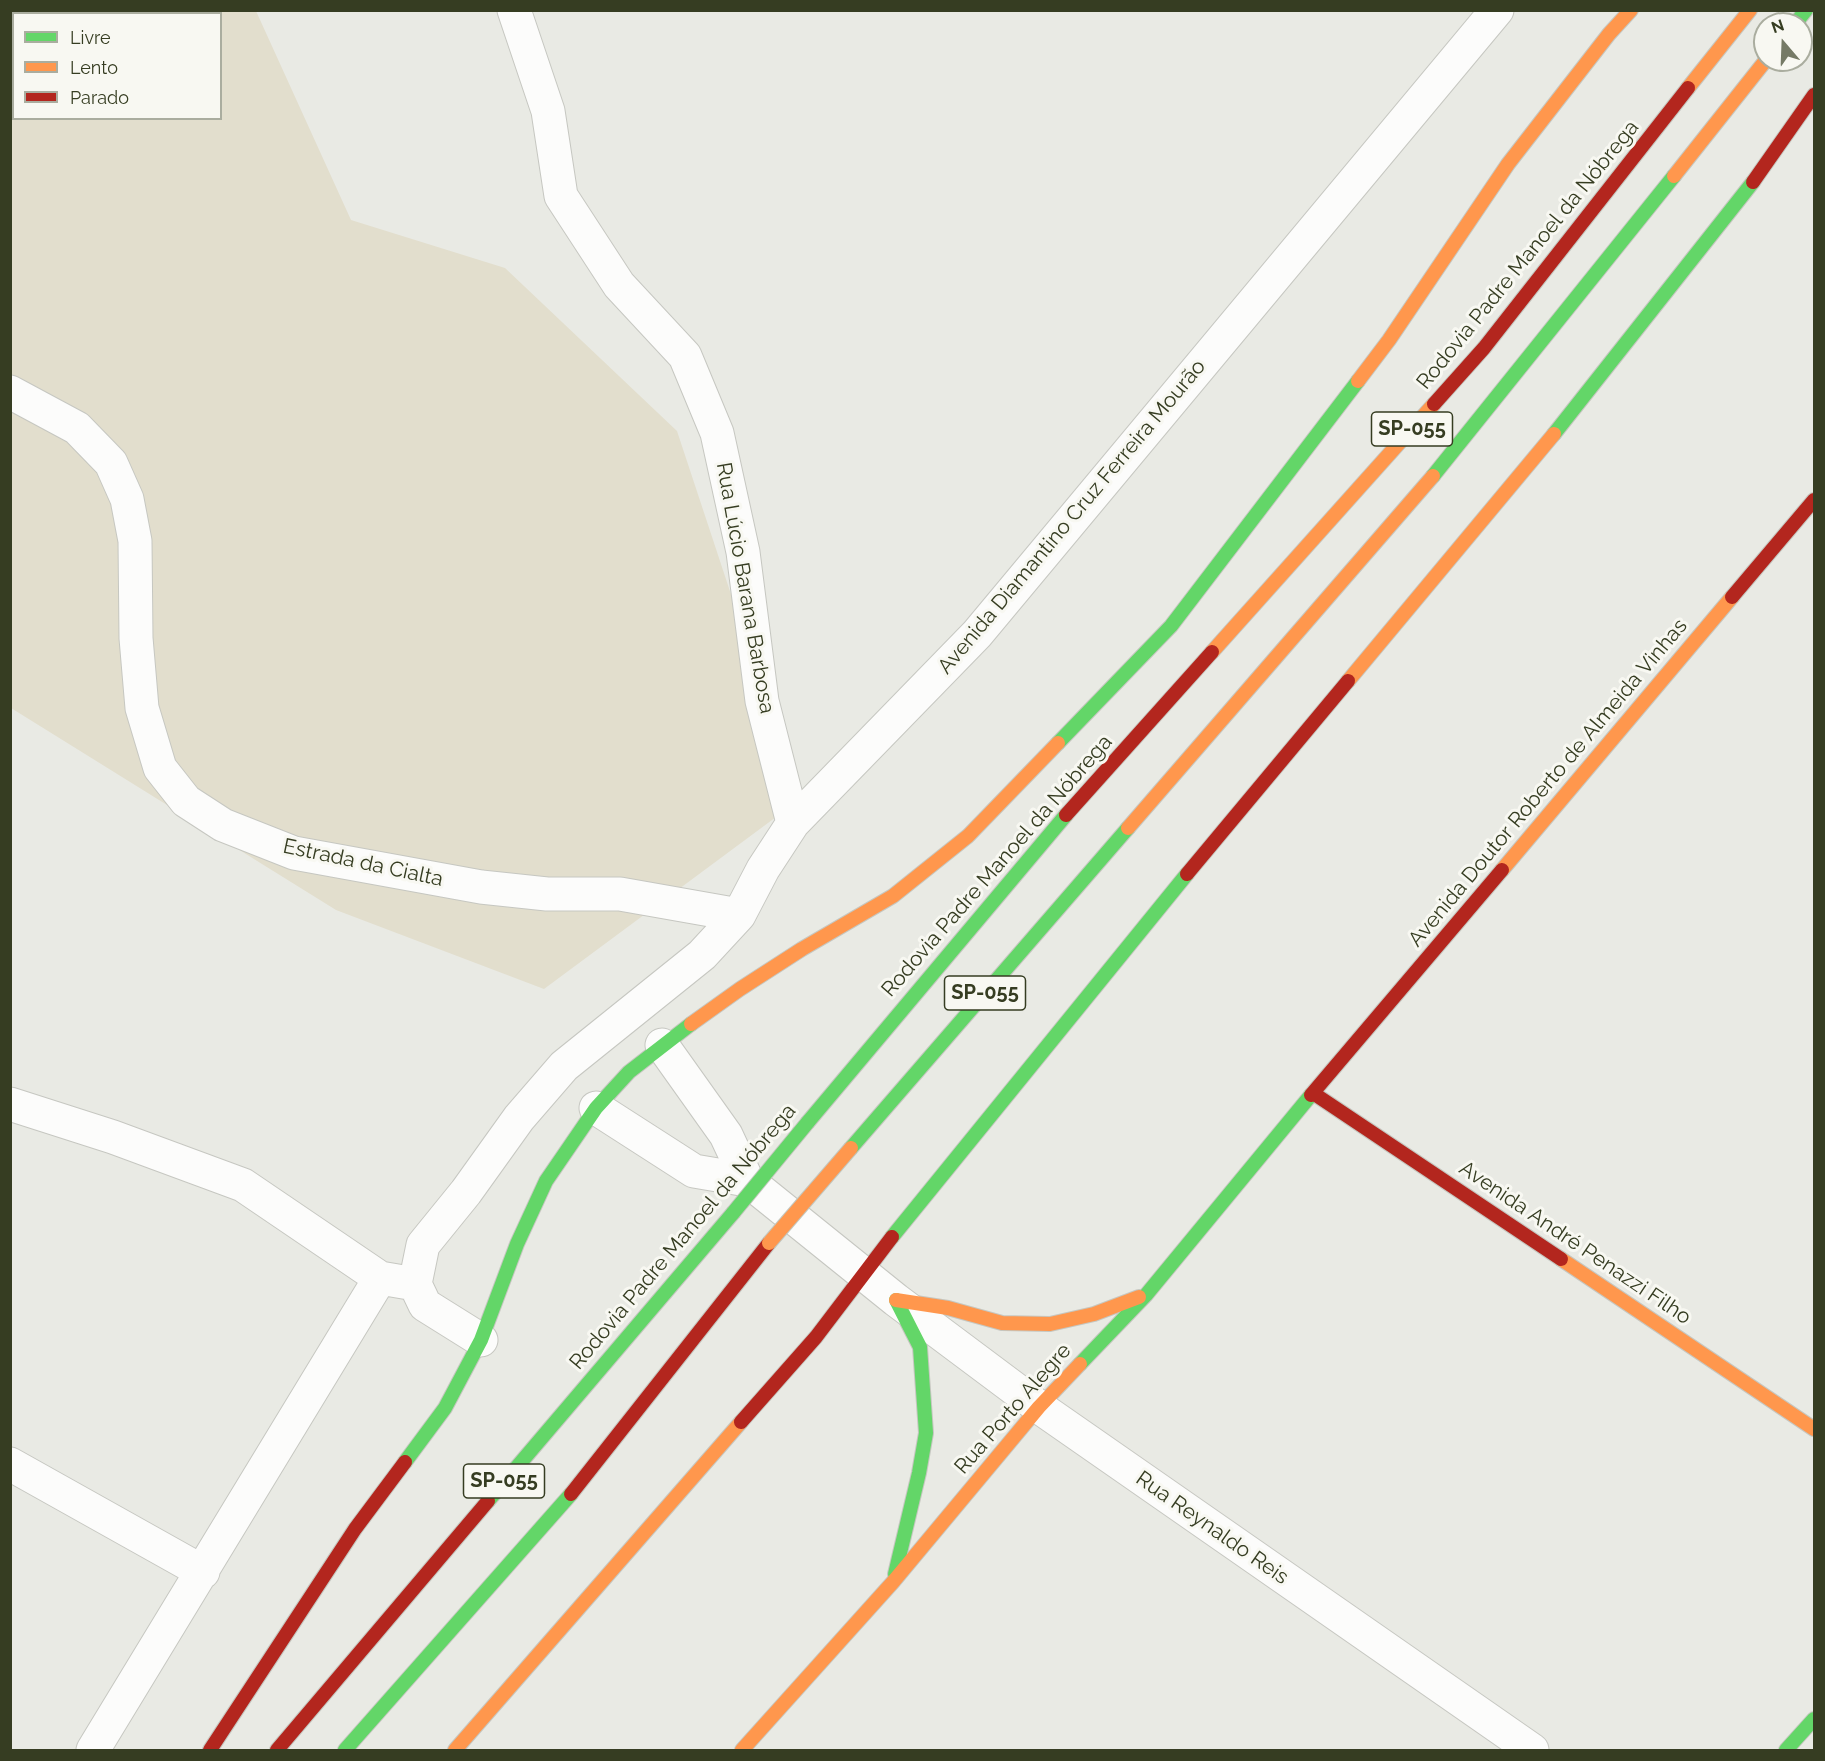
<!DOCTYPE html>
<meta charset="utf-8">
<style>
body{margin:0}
#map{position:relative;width:1825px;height:1761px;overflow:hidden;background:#e9eae4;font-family:Raleway,sans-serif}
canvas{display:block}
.frame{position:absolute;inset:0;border:12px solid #363d22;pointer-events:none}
.legend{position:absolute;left:12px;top:12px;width:210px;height:108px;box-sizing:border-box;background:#f8f8f2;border:2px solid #aaad9f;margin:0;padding:8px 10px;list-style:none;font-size:18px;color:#363d22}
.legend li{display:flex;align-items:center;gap:12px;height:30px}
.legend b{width:30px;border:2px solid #aaad9f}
.north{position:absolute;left:1753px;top:12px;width:60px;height:60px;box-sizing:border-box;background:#f8f8f2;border:2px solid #aaad9f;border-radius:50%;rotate:341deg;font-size:16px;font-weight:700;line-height:24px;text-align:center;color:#363d22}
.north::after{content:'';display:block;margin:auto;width:21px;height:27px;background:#757a66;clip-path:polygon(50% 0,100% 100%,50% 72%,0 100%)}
</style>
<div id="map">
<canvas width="1825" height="1761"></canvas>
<div class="frame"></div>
<ul class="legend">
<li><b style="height:8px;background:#63d668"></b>Livre</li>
<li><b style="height:8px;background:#ff974d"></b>Lento</li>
<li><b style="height:8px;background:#b3261e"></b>Parado</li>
</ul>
<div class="north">N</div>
</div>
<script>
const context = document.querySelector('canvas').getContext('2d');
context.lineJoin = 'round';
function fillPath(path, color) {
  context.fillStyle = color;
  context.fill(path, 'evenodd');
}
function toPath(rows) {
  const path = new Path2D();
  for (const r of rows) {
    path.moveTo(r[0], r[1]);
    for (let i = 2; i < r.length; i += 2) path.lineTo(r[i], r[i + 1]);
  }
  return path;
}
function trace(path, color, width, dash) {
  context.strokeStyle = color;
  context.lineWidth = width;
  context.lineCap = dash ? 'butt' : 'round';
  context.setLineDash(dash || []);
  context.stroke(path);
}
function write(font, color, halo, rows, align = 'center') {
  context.font = font + ' Raleway,sans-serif';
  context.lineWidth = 6;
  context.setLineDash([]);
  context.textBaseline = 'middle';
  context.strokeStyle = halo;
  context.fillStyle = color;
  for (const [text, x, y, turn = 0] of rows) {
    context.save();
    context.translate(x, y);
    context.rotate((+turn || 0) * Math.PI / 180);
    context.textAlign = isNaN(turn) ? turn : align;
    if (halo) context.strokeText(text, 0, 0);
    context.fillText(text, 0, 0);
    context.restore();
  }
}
fillPath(toPath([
 [10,11,256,11,351,220,505,268,677,431,799,800,544,989,336,910,11,708],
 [14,14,220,14,220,118,14,118]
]), '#e2decd');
const street = toPath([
 [514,10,548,111,561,196,619,285,685,356,717,433,743,552,762,701,793,823],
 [10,392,77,428,111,463,127,499,135,541,136,638,142,708,160,768,186,801,223,825,294,853,481,887,547,894,620,894,739,915],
 [662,1045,726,1135,747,1180,896,1300,1039,1407,1532,1750],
 [10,1104,113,1137,243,1185,380,1278,415,1284,425,1305,481,1340],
 [596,1108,694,1171,747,1180],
 [415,1284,423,1245,466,1192,519,1118,564,1066,702,955,739,915,763,869,793,823,977,634,1497,10],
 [10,1464,203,1572],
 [93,1750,380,1278]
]);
const fast = toPath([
 [1795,24,1806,10],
 [1554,434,1753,182],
 [1433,476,1674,176],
 [1058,743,1171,626,1358,381],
 [808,1122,1066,815],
 [851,1148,1128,828],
 [892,1237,1187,874],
 [1080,1364,1146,1295,1311,1095],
 [405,1462,445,1408,481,1340,517,1244,546,1181,596,1108,629,1072,691,1024],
 [488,1501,733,1213],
 [895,1574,919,1473,926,1433,920,1347,896,1300],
 [345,1750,571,1494],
 [1786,1750,1814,1719]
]);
const slow = toPath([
 [1688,88,1750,10],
 [1674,176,1766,60],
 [1358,381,1389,340,1508,164,1609,34,1631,10],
 [1212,652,1434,404],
 [1348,681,1554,434],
 [1128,828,1433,476],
 [1502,870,1732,597],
 [691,1024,740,989,802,949,893,896,968,836,1058,743],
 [1561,1259,1814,1429],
 [896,1300,948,1308,1002,1323,1050,1324,1094,1314,1139,1297],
 [455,1750,741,1422],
 [742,1750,893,1582,1039,1407,1080,1364]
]);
const jam = toPath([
 [1753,182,1814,95],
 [1434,404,1484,348,1688,88],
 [1732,597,1814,500],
 [1066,815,1212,652],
 [1187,874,1348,681],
 [1313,1093,1561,1259],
 [1311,1095,1502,870],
 [741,1422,816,1337,892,1237],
 [571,1494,769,1243],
 [210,1750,355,1529,405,1462],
 [277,1750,488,1501]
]);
trace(street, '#c6c7c1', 35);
trace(fast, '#c6c7c0', 16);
trace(slow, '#c6c7c0', 16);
trace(jam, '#c6c7c0', 16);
trace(street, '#fcfcfb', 33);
trace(fast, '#63d668', 14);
trace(slow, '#ff974d', 14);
trace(jam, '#b3261e', 14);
const fastBridge = toPath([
 [733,1213,808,1122]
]);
const slowBridge = toPath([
 [769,1243,851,1148]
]);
trace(fastBridge, '#c3c6bd', 16, []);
trace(slowBridge, '#c3c6bd', 16, []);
trace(fastBridge, '#63d668', 14);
trace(slowBridge, '#ff974d', 14);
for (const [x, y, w] of [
 [1412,429,81],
 [985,993,81],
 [504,1481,81]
]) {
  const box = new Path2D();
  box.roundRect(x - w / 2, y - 17, w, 34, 4.5);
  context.fillStyle = '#f8f8f2';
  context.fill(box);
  trace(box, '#363d22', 1.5);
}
write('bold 20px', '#363d22', null, [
 ["SP-055",1412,429],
 ["SP-055",985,993],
 ["SP-055",504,1481]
]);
write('21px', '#363d22', '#f8f8f2', [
 ["Rodovia Padre Manoel da Nóbrega",1528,255,-51],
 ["Avenida Diamantino Cruz Ferreira Mourão",1072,517,-50],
 ["Rua Lúcio Barana Barbosa",745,588,80],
 ["Avenida Doutor Roberto de Almeida Vinhas",1548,783,-50],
 ["Estrada da Cialta",363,863,12],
 ["Rodovia Padre Manoel da Nóbrega",997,866,-49],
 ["Rodovia Padre Manoel da Nóbrega",683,1237,-50],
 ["Avenida André Penazzi Filho",1575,1243,34],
 ["Rua Porto Alegre",1013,1409,-49],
 ["Rua Reynaldo Reis",1212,1528,35]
]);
</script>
